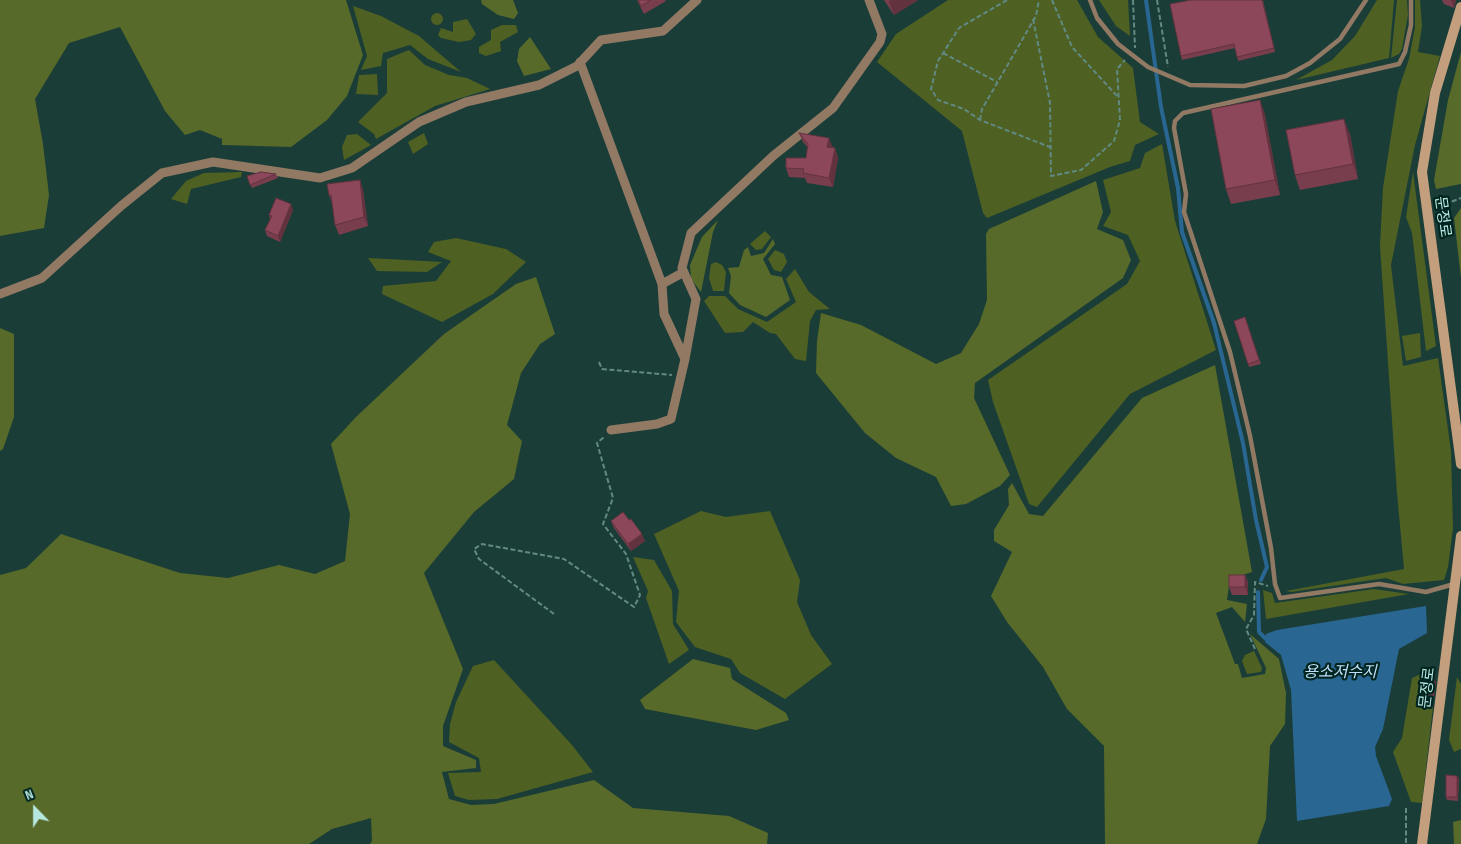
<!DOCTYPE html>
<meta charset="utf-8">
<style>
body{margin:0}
#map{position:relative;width:1461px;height:844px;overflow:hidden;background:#1b3d38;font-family:"Sofia Sans Condensed",sans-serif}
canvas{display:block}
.north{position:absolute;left:10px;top:784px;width:50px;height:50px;-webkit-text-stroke:4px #002420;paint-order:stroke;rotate:338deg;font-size:14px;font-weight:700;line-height:20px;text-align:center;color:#b7e8e0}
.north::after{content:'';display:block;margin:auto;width:18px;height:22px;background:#b7e8e0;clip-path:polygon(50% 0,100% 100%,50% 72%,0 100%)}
</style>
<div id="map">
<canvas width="1461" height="844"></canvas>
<div class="north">N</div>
</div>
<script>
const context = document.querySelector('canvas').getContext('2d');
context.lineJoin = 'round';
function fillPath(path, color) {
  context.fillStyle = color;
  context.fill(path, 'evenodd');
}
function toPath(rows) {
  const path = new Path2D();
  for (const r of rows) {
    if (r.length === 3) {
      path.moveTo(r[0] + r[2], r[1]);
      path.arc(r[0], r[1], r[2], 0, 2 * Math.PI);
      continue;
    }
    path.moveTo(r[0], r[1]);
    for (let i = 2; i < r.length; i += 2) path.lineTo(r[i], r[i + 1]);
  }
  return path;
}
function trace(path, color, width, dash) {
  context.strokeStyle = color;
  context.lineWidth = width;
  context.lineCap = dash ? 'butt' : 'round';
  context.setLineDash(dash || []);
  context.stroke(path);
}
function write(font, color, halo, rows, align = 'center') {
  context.font = font + ' "Sofia Sans Condensed","Noto Sans KR",sans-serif';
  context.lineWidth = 4.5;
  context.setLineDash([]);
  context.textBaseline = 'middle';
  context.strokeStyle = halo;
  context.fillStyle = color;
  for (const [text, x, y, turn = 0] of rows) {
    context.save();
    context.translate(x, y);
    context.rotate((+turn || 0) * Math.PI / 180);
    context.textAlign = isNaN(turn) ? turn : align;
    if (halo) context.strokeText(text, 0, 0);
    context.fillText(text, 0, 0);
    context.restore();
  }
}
fillPath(toPath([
 [948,0,1077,0,1098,37,1133,68,1140,122,1159,134,1135,145,1130,161,1110,167,987,218,983,213,962,131,877,62,896,34],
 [1099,0,1128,0,1130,36,1116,26],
 [1377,0,1394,0,1389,58,1296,80,1332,60,1355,36],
 [1397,0,1407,0,1408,15,1402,49,1399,54,1391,58],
 [1415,0,1420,0,1422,26,1418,52,1440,56,1415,145,1391,265,1403,366,1438,358,1451,451,1453,528,1448,567,1444,580,1403,584,1386,578,1291,592,1286,591,1404,569,1397,493,1380,246,1383,188,1398,91,1409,59,1415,27],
 [353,6,381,16,419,36,461,72,428,59,410,45,383,53,381,66,361,70,367,56],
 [437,19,6],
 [467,19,476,34,471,40,459,42,441,38,438,35,441,28,453,32,453,22],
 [502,25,516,25,518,32,500,42,501,51,486,56,479,53,479,47,491,40,491,30],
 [409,50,425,65,449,75,467,78,490,89,435,106,376,139,374,134,358,122,387,93,387,59],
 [377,74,378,95,356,94,359,75],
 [424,133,428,144,413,154,408,142],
 [357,134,371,145,344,160,342,147,347,135],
 [1162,144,1175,221,1216,350,1130,394,1037,507,1029,504,993,402,988,380,1127,284,1140,261,1128,235,1103,226,1111,212,1103,180,1140,168,1145,153],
 [242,172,241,177,191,189,187,204,171,199,186,181,204,173],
 [1413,172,1436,346,1426,351,1412,233,1406,217],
 [765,231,771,237,762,249,756,250,750,244],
 [456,238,506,249,526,262,493,294,442,322,382,294,383,286,436,281,451,261,428,252,434,242],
 [775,250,784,254,787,262,781,272,774,270,768,259],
 [368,258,442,262,427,272,377,271],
 [716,262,722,265,726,272,724,291,713,291,709,278,711,264],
 [795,269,809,292,830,309,816,310,810,321,806,361,795,359,776,334,770,333,753,322,743,332,725,333,704,301,709,296,725,296,738,309,767,322,796,302,786,279],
 [1420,333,1421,357,1406,361,1402,336],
 [701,511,726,517,770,511,800,580,797,602,811,635,832,664,785,699,740,673,731,659,695,647,676,622,679,591,654,534],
 [633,557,654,560,672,591,673,624,689,650,669,664,646,598,648,591],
 [1374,589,1409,594,1266,619,1263,590,1272,593,1275,603],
 [1254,651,1262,668,1261,672,1247,674,1242,661,1245,655],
 [494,660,572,745,593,772,497,799,469,800,455,796,448,773,481,772,479,758,449,742,450,724,456,702,473,666],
 [1425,672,1423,705,1433,707,1422,803,1411,802,1393,752,1402,738,1412,678],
 [1457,677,1461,684,1461,749,1454,752,1449,740]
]), '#4e6022');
fillPath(toPath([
 [0,0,346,0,363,55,347,96,327,120,291,147,222,145,222,139,200,130,185,135,165,111,120,27,69,43,35,99,43,144,49,195,44,228,0,236],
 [481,0,513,0,518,13,514,19,498,15,482,4],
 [530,37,551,69,524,76,517,61,519,49],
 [1461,52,1461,184,1436,189,1434,180,1448,100],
 [1096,181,1103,212,1097,229,1123,240,1131,260,1123,278,975,383,974,398,1010,475,1000,486,966,504,951,506,936,477,896,458,865,433,816,373,817,341,821,313,861,325,936,364,961,353,979,324,987,300,986,234,989,229],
 [1461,208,1461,278,1454,218],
 [718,220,713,232,701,292,691,279,690,265,702,237],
 [773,239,775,244,763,259,771,275,782,277,790,300,766,317,740,305,729,293,731,276,728,268,739,267,744,250,748,247,751,256,764,253],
 [536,277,555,334,540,344,521,373,507,425,522,441,514,479,474,512,424,573,463,669,443,726,443,746,476,760,476,768,442,772,449,799,471,805,494,804,594,780,633,808,729,816,768,833,767,844,370,844,372,841,371,818,332,829,309,844,0,844,0,575,26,568,61,534,180,573,228,578,279,565,315,574,345,561,350,514,331,444,356,417,444,334,516,284],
 [0,328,14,334,14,417,3,449,0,451],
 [1215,365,1252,572,1230,579,1227,600,1247,604,1245,622,1232,607,1216,613,1235,664,1238,664,1242,678,1265,674,1266,668,1250,634,1279,659,1286,693,1285,724,1270,746,1266,819,1257,844,1105,844,1104,746,1067,709,1043,667,1007,622,991,596,1012,552,994,541,994,530,1009,505,1008,489,1012,483,1029,514,1043,516,1142,398],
 [693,659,730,668,732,679,786,713,789,720,756,730,645,709,640,700],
 [1461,820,1461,844,1454,844,1453,822]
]), '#576a29');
fillPath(toPath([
 [1426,606,1427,633,1399,649,1383,729,1375,747,1376,756,1392,799,1389,806,1297,821,1291,690,1281,655,1265,642,1266,634,1277,630]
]), '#296692');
trace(toPath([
 [1146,0,1161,107,1178,188,1182,232,1214,323,1243,443,1256,520,1267,567,1261,580],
 [1258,592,1259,632,1266,639]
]), '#296692', 4);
trace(toPath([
 [1007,0,959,28,938,61,931,89,938,100,964,109,980,120,1050,147],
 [1052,0,1072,47,1117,96],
 [1133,0,1135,48],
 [1157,0,1168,67],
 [1033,19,1050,103,1051,176,1081,170,1114,141,1120,120,1117,69,1125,60],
 [943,53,997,82],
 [980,120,982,109,1036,16,1039,0],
 [1438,207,1461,198],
 [599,362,602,369,672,375],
 [554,614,479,559,474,549,482,544,564,559,634,607,640,595,626,554,603,524,613,498,597,443,604,437],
 [1255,649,1246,629,1254,615,1255,582,1268,586],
 [1406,808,1406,844]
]), '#618a83', 2, [5, 2.5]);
trace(toPath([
 [1090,0,1097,18,1118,44,1148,67,1190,85,1244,86,1286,76,1310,63,1340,39,1366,0],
 [1411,0,1411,25,1405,52,1399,64,1183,113,1175,121,1174,128,1186,194,1184,212,1230,352,1250,436,1271,548,1275,584,1280,598,1379,584,1426,592,1454,584]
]), '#917964', 4.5);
trace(toPath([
 [580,62,662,284,664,314,685,359,671,419,657,424,611,430],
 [662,284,684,272],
 [0,294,42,278,121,206,162,173,213,162,320,178,352,168,419,122,466,102,539,85,577,66,601,40,663,31,697,0],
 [685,359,696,299,682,268,691,233,773,156,833,108,880,42,882,34,869,0]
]), '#917964', 9);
trace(toPath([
 [1461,7,1435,93,1422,172,1461,464],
 [1422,844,1461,536]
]), '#c49f7d', 10);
fillPath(toPath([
 [637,0,665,0,666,1,644,14],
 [884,0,918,0,894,15],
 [1263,0,1275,52,1238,61,1235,48,1182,60,1181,56],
 [1442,0,1456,0,1454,8,1444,4],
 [1260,100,1265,115,1280,195,1231,204,1226,189],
 [799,133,835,148,838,158,833,187,807,183,805,178,789,177,786,168,806,158,808,148,803,142],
 [1350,134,1358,179,1300,190,1295,175],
 [276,174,278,178,252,188,247,176],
 [360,180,363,190,368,226,339,235,335,225,333,205,329,195],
 [293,210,280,242,267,236,265,230,270,219,269,215],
 [1245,317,1261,364,1249,367,1234,321],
 [611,521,645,541,631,551,614,528],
 [1245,575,1248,582,1248,595,1232,595,1229,587],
 [1436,682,1434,696,1428,696,1427,692],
 [1457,776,1459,779,1458,801,1447,800,1446,797]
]), '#783e4d');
fillPath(toPath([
 [891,0,918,0,894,15,889,1],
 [1451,0,1456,0,1454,8],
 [1260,100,1265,115,1280,195,1275,180],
 [1344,119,1350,134,1358,179,1353,164],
 [829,138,833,148,827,147],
 [835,148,838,158,833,187,829,178],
 [360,180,363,190,368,226,364,217],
 [291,204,293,210,280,242,278,236],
 [642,534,645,541,631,551,628,544],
 [1245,575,1248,582,1248,595,1245,587],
 [1434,679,1436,682,1434,696,1432,693],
 [1457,776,1459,779,1458,801,1457,797]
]), '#62323f');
const building = toPath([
 [638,0,651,0,641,6,638,0],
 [1191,0,1262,0,1274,48,1237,57,1234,44,1181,56,1170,4,1191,0],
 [1260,100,1275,180,1226,189,1211,109,1260,100],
 [1344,119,1353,164,1295,175,1286,130,1344,119],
 [799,133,829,138,827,147,835,148,829,178,803,173,804,169,786,168,786,158,806,158,808,144,799,133],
 [261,172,276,174,250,185,247,176,261,172],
 [360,180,364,217,335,225,331,195,329,195,327,184,360,180],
 [276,198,291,204,278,236,265,230,272,216,269,215,276,198],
 [1245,317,1259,360,1248,364,1234,321,1245,317],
 [623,512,629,520,631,519,642,534,628,544,611,521,623,512],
 [1229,575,1245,575,1245,587,1229,587,1229,575],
 [1428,678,1434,679,1432,693,1427,692,1428,678],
 [1446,775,1457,776,1457,797,1446,797,1446,775]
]);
fillPath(building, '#8c485a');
trace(building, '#62323f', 1);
write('15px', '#b7e8e0', '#002420', [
 ["문정로",1442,217,82],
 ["문정로",1428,688,-83]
]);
write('italic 16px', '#bedef8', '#002420', [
 ["용소저수지",1340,673]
]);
</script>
